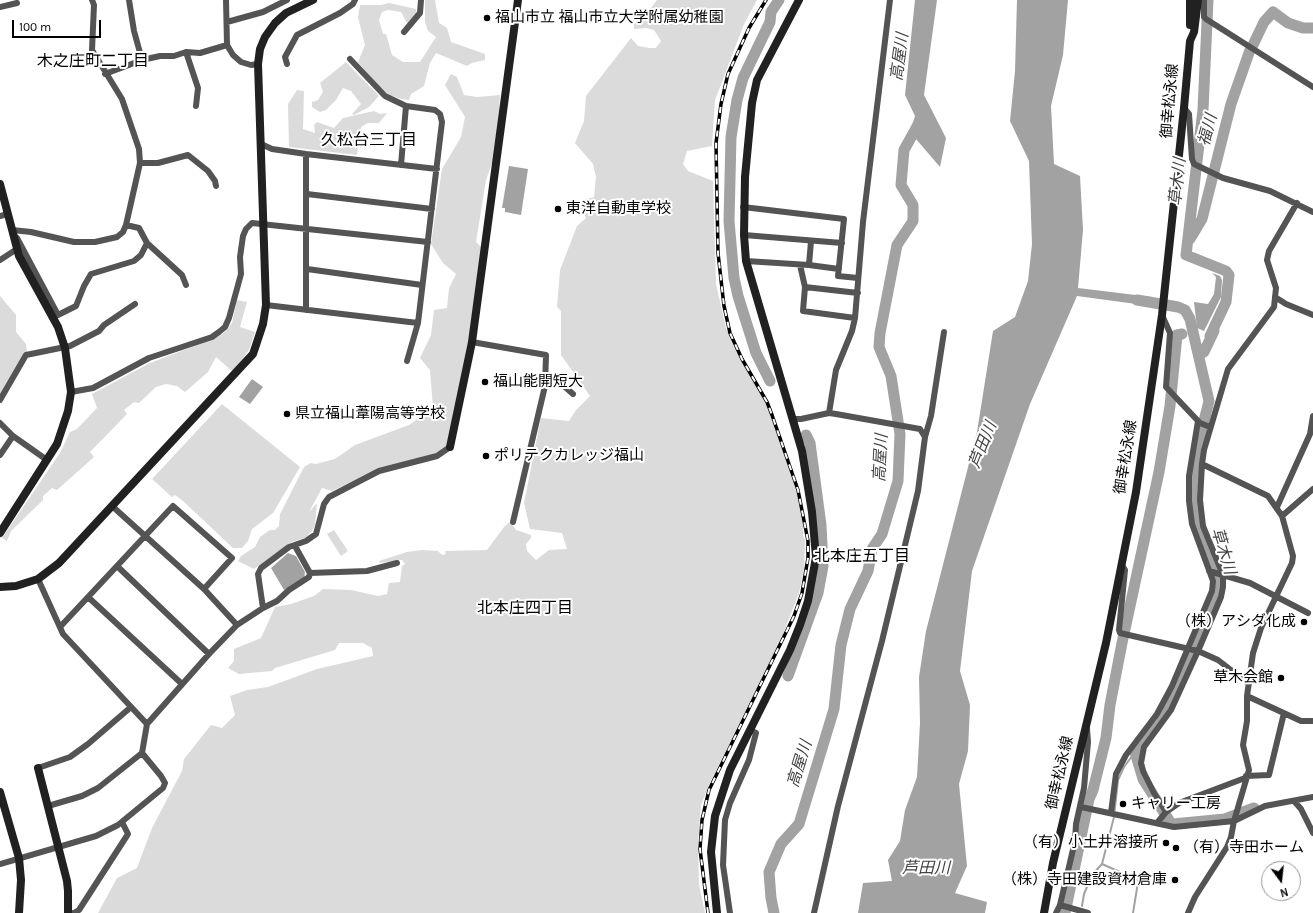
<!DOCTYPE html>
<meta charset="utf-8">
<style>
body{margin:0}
#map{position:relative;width:1313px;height:913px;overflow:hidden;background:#fff;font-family:Karla,sans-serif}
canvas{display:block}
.north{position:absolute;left:1261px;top:861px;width:40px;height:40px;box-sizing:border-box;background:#fff;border:1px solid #999;border-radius:50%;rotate:165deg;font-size:11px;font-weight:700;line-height:16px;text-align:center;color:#000}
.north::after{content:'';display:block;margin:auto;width:14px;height:18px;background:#000;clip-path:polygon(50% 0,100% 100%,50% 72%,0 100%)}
.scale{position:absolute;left:12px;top:20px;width:89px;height:18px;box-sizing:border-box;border:2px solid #000;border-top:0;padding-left:5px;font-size:12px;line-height:14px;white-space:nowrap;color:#000;-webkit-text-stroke:3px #fff;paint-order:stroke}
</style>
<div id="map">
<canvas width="1313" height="913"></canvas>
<div class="north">N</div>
<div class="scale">100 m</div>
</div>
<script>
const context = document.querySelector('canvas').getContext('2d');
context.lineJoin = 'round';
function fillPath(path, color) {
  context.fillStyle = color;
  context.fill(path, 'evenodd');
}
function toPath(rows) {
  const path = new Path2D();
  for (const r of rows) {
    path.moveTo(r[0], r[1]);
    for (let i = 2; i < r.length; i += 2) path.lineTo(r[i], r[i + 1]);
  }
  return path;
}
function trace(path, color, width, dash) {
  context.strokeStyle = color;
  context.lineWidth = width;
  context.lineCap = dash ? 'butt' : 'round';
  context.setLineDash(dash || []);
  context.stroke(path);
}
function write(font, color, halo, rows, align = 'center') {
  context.font = font + ' Karla,"Noto Sans JP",sans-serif';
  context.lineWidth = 4;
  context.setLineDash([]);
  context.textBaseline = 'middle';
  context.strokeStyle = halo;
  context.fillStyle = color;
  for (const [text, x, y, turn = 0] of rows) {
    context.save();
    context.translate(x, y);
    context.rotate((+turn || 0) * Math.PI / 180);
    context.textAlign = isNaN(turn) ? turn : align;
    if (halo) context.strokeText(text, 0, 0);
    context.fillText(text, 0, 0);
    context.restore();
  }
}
fillPath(toPath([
 [425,0,435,0,439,23,447,28,451,42,485,54,485,60,472,63,467,66,436,53,430,63,424,86,411,94,409,100,401,99,390,95,381,89,358,62,365,45,358,17,360,5,381,5,389,3,416,9,417,16,408,25,401,12,388,10,382,12,379,20,383,34,386,34,392,55,403,62,420,62,436,37,428,31,425,22],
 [657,0,757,0,744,24,715,100,712,146,687,151,683,164,688,171,713,181,716,284,726,328,768,408,797,492,803,518,803,536,805,540,804,570,799,593,781,639,709,785,701,805,698,843,699,885,705,913,98,913,117,878,137,868,152,828,182,771,184,759,211,725,222,728,235,715,230,696,247,690,268,687,317,669,373,656,372,648,363,643,339,643,335,650,275,668,272,671,239,674,228,668,234,661,234,649,261,638,275,607,291,604,314,596,323,589,351,590,378,596,387,594,389,583,400,582,402,566,405,564,402,560,380,563,379,561,407,552,422,550,438,551,442,555,446,554,445,551,487,550,504,527,510,522,516,530,531,535,531,538,526,544,527,551,536,560,549,550,567,549,562,533,530,529,524,503,541,418,569,421,576,410,590,396,561,355,561,311,557,307,560,270,577,226,586,218,580,206,583,200,594,197,596,177,593,164,575,143,584,121,586,96,631,38,638,46,650,48,656,48,661,41,654,30,646,28,634,29,634,24,644,17],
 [346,62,379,96,369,107,354,115,352,114,361,104,351,91,343,88,336,100,326,110,320,112,312,107,312,102,318,100,323,92,320,83],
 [451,74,457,77,464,95,477,97,500,95,496,152,486,180,476,242,481,247,470,342,449,445,435,454,377,470,332,491,322,488,309,512,317,503,315,525,312,531,305,538,292,542,254,569,238,561,241,556,255,547,260,537,270,530,275,530,279,526,280,514,304,467,311,463,316,464,335,459,355,445,409,425,433,408,430,370,420,358,431,335,434,310,447,308,449,288,456,274,443,263,431,244,442,169,461,137,465,117,445,85],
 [297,90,304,91,303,129,315,133,314,125,317,122,334,128,343,118,374,111,380,114,387,113,379,123,368,123,361,127,357,155,289,147,288,104],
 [0,296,16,315,16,332,26,344,27,352,0,397],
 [237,300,247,302,240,327,255,332,249,350,233,372,216,357,208,372,185,392,177,386,166,384,156,387,139,403,134,402,124,410,127,414,90,452,94,457,57,490,52,488,43,496,43,500,11,531,7,541,2,538,60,453,70,432,77,429,97,408,92,394,150,363,218,337,225,332,232,323],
 [222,404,300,467,273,513,252,529,248,541,242,548,233,548,183,501,175,495,172,497,152,479],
 [334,530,348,551,341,556,327,534]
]), '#dbdbdb');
fillPath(toPath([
 [915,0,937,0,924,95,946,138,940,167,910,132,915,116,905,95],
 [1017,0,1068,0,1063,55,1051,106,1054,164,1080,176,1083,230,1078,288,1152,297,1151,306,1077,296,1030,404,972,571,960,671,970,705,968,751,959,784,967,866,955,893,987,902,985,913,858,913,863,883,892,881,888,860,900,841,905,810,917,777,920,723,919,677,926,631,977,432,993,331,1015,317,1028,281,1032,244,1029,161,1010,121,1015,71],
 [509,166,528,169,521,215,505,212,505,208,502,208],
 [1212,273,1220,276,1222,280,1221,297,1204,331,1197,328,1194,302,1208,304,1214,294,1216,277],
 [252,379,263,387,250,404,239,397],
 [288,553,296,556,305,572,304,579,284,590,271,568]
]), '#a2a2a2');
trace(toPath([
 [1102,864,1136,879,1138,882,1133,913],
 [1082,906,1084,894,1092,875,1102,864,1114,817,1118,780,1124,767,1135,752]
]), '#a2a2a2', 2);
trace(toPath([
 [1208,0,1203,110,1186,255,1226,271,1229,275,1226,302,1210,336],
 [1253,45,1264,22,1273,12,1288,23,1303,28,1313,28],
 [1190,239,1202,219,1231,104,1250,50],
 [1137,300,1178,307,1185,310,1190,319,1209,401,1198,445,1194,486,1195,505,1198,526,1217,579,1213,602,1177,688,1164,714,1135,752,1143,779,1170,822,1173,824,1225,819,1254,808],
 [1204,352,1214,331],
 [770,381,756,353,738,296,734,278,729,221,731,137,737,100,743,78,770,22,771,12,779,0],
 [788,676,818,593,823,566,821,525,810,443,806,435],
 [774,913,771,898,769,872,781,844,799,824,834,709,841,645,850,609,868,571,872,549,882,534,898,481,900,434,891,376,879,347,880,333,897,245,913,221,913,205,901,185,904,150,919,123],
 [1065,913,1089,799,1093,790,1106,738,1110,705,1122,643,1159,472,1170,406,1177,335,1182,334]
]), '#a2a2a2', 11);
trace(toPath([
 [129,0,134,31,142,60],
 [226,0,227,45,233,55,241,62,251,65,258,64],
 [1204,0,1204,17,1206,19,1313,87],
 [0,7,17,3],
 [227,22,263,12,287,0],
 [404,32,420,13,421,0],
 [186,52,198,88,196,106],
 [350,59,385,96,406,106,435,110,440,114,442,122,418,323,407,361],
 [287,64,285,57,297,35,340,13,353,4,355,0],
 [105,74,142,60,160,56,174,56,186,52,200,53,227,45],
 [1184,108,1189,114,1192,159,1194,164,1223,178,1270,191,1313,212],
 [261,144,272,149,306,154,437,169],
 [306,154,306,310],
 [140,163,158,163,188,155,208,171,215,181,216,186],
 [401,165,406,106],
 [307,194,432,209],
 [743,207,844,219,838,276,858,278],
 [0,216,8,214],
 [126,225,139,228,147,243,182,275,186,285],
 [12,230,31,232,74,242,95,242,117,237,123,232,126,225,140,163,139,149,122,99,92,50,94,5,92,0],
 [744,235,842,243],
 [17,238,58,315,76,306,84,286,91,274,134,261,141,255,147,243],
 [0,260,20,247],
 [746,261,809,265,839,269],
 [800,265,805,287,858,293],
 [809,265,811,241],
 [307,269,422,285],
 [805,287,803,311,855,318],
 [1275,297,1286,304,1313,315],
 [266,305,418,323],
 [1162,315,1170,333,1166,387,1200,423,1210,427],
 [472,342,546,355,545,386,513,522],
 [545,377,556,379,573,394],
 [71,392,93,388,149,358,212,337,219,332,225,327,229,318,241,274,240,257,243,236,246,229,252,223,428,242],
 [0,400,26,355,70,346,99,331,104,325,135,304],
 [829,413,836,370,852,331,855,318,863,222,890,0],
 [793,419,801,419,829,413,836,414,920,429,925,437],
 [0,423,13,436,47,460],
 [0,455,13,436],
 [112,506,204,589,237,625],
 [1277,507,1310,434,1313,416],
 [1282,516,1313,489],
 [295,546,310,573,367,571,397,563],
 [1121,564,1125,570,1119,630,1120,633,1198,651,1218,660,1249,684],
 [117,566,209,654],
 [1209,571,1250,583,1308,613],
 [38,579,63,634,147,724],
 [88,597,182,684],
 [263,608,277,601,289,590,309,577,310,573],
 [60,627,173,506,232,558,204,589],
 [1247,696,1301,721,1313,721],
 [38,768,70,757,88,744,131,707],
 [1246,776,1269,775,1284,713],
 [1294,801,1301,809,1313,833],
 [48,806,82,796,98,788,142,753],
 [1081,807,1174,827,1234,821,1265,806,1313,797],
 [1166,812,1154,793,1143,771,1141,763,1144,747,1171,710,1198,651,1221,597,1223,587,1223,575,1203,526,1200,500,1202,464],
 [1111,813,1116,774,1126,755,1157,714,1172,686,1212,591,1213,581,1192,524,1189,501,1189,476,1198,421],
 [1157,823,1166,812,1179,803,1245,778],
 [0,864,96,836,118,825,163,788,165,783,161,776,142,753,147,724,209,654,237,625,263,608,258,574,261,568,289,547,306,541,316,534,324,504,329,497,379,471,437,456,450,447],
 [1060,905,1088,913],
 [68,913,74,913,79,910,128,834,122,822],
 [730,913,723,865,725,820,730,803,749,760,756,733,750,730],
 [814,913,838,806,882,641,918,491,925,437,931,416,944,332],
 [1056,913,1060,905,1075,841,1076,824,1084,788,1088,742,1087,729],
 [1188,913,1195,897,1227,847,1231,837,1234,821,1249,770,1243,745,1247,721,1247,696,1253,653,1261,628,1292,563,1293,556,1282,516,1268,496,1202,464,1204,450,1228,369,1274,307,1276,288,1267,260,1269,251,1297,203]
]), '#545454', 6);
trace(toPath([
 [1190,25,1190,0],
 [0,184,19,256,58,327,65,348,71,392,68,411,57,444,0,533],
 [450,447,472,342,518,0],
 [0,587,16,586,38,579,59,563,253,354,263,324,266,305,258,64,260,49,265,37,275,23,286,13,313,0],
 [38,768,67,881,68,891,68,913],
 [0,792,19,858,21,880,19,913],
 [717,913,711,852,715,816,730,770,790,650,800,625,808,601,816,557,812,512,802,451,746,261,744,235,745,177,752,103,757,80,799,0],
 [1044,913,1053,863,1106,643,1136,492,1162,315,1184,108,1190,41,1194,32,1198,0]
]), '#212121', 8);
const rail = toPath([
 [708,913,700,849,702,820,709,790,794,616,802,593,808,558,808,541,798,490,772,415,767,402,742,359,730,333,724,306,718,253,716,143,721,104,728,74,749,28,766,0]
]);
trace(rail, '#000', 3.5);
trace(rail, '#fff', 2, [6]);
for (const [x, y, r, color] of [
 [487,18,4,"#000"],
 [558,209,4,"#000"],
 [485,382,4,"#000"],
 [287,414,4,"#000"],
 [486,456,4,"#000"],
 [1304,622,4,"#000"],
 [1281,678,4,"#000"],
 [1123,804,4,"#000"],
 [1166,843,4,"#000"],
 [1176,848,4,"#000"],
 [1175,880,4,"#000"]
]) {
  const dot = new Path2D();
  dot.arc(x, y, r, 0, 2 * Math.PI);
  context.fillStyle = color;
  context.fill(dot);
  trace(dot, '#fff', 1.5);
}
write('15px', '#000', '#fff', [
 ["福山市立 福山市立大学附属幼稚園",495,18],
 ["東洋自動車学校",566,209],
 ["福山能開短大",493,382],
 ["県立福山葦陽高等学校",295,414],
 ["ポリテクカレッジ福山",494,456],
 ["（株）アシダ化成",1296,622,"right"],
 ["草木会館",1273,678,"right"],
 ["キャリー工房",1131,804],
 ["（有）小土井溶接所",1158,843,"right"],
 ["（有）寺田ホーム",1184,848],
 ["（株）寺田建設資材倉庫",1167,880,"right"]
], 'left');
write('15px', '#000', '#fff', [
 ["御幸松永線",1170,101,-85],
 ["御幸松永線",1126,457,-81],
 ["御幸松永線",1060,773,-77]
]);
write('italic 16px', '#434343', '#fff', [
 ["高屋川",900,57,-82],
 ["福川",1208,130,-75],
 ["草木川",1178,182,-84],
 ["芦田川",983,445,-68],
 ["高屋川",881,458,-87],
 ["草木川",1223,551,73],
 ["高屋川",800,764,-73],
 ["芦田川",926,868]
]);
write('16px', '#000', '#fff', [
 ["木之庄町二丁目",93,61],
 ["久松台三丁目",369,140],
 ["北本庄五丁目",862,556],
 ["北本庄四丁目",525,608]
]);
</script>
